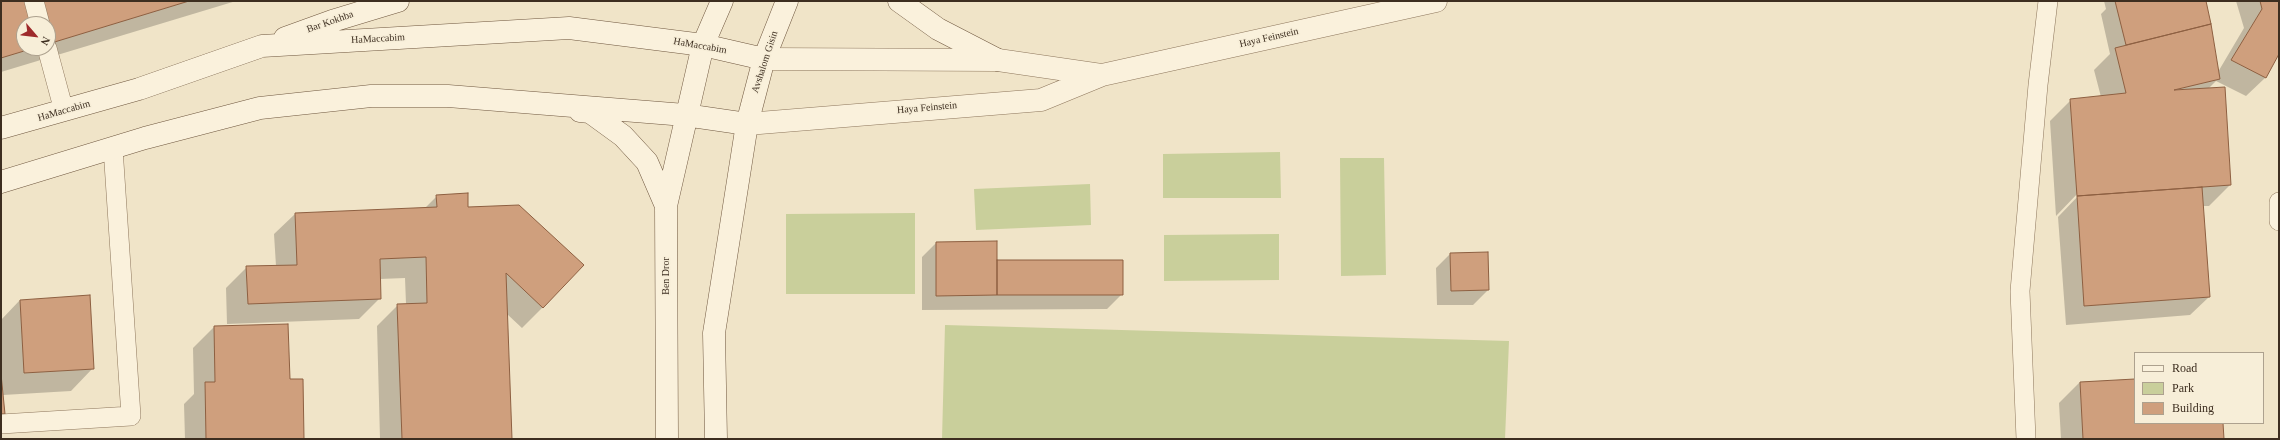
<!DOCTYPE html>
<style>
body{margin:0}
#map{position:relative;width:2280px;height:440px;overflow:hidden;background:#f0e4c8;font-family:"Times New Roman",serif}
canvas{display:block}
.frame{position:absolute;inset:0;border:2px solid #3d2e20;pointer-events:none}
.legend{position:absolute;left:2134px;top:352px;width:130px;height:72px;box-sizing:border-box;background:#f7eed8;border:1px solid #ada18e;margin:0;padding:5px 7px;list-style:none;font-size:12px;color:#3d2e20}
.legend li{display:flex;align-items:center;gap:8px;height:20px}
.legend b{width:20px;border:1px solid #ada18e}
.north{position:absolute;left:16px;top:16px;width:40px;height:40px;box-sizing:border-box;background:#f7eed8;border:1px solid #ada18e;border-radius:50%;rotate:118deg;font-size:11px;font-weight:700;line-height:16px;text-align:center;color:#3d2e20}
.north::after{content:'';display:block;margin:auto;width:14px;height:18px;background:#9e2a2b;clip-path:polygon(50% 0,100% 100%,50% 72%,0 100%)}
</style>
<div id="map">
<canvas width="2280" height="440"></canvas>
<div class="frame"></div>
<ul class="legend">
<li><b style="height:5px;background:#faf1dc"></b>Road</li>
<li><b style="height:11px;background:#c9cf9b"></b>Park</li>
<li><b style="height:11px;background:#cf9f7d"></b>Building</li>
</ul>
<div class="north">N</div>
</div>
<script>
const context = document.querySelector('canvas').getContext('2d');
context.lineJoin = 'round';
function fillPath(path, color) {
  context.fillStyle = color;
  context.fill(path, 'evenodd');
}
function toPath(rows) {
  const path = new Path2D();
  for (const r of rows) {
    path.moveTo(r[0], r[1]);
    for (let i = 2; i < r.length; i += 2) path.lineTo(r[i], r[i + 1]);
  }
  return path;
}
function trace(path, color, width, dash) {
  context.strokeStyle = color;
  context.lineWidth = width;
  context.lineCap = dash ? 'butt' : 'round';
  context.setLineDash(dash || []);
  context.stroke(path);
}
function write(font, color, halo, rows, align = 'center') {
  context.font = font + ' "Times New Roman",serif';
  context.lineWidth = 3;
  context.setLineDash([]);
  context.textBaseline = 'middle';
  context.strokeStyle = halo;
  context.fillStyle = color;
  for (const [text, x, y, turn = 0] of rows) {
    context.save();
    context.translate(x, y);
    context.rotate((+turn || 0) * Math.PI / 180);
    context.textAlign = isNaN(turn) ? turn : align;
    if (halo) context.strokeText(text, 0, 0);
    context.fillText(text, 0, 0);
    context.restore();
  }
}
fillPath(toPath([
 [1280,152,1281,198,1163,198,1163,154],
 [1340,158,1384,158,1386,275,1341,276],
 [1090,184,1091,225,976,230,974,189],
 [915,213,915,294,786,294,786,214],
 [1279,234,1279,280,1164,281,1164,235],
 [945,325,1509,341,1505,439,942,439]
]), '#c9cf9b');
fillPath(toPath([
 [1,1,236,1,1,72],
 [24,24,48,24,48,48,24,48],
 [2104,1,2205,1,2218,72,2244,28,2236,1,2279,1,2279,52,2265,78,2246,96,2216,81,2208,89,2230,185,2209,206,2203,206,2209,297,2190,315,2066,325,2058,217,2081,193,2079,192,2056,216,2050,121,2071,100,2101,97,2094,70,2110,54,2101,14,2106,9],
 [437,196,467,208,543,307,522,328,507,314,511,439,380,439,377,326,398,305,406,304,405,278,380,279,380,298,359,319,227,324,226,288,247,267,276,266,274,234,295,214,424,209],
 [936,243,996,261,1122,294,1107,309,922,310,922,257],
 [1487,253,1488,290,1473,305,1437,305,1436,268,1450,254],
 [20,300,93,368,71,391,3,395,4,413,1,416,1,320],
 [214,327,289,380,303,439,185,439,184,404,194,394,193,348],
 [2135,380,2135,423,2222,423,2223,439,2061,439,2059,403,2080,382]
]), '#0003');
const building = toPath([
 [1,1,189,1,48,44,48,24,24,24,24,48,34,48,1,58,1,1],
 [2115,1,2206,1,2211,24,2126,45,2115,1],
 [2260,1,2279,1,2279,54,2266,78,2231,60,2262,9,2260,1],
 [2211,24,2220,79,2174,90,2225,87,2231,185,2077,196,2070,99,2126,93,2115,48,2211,24],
 [2202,187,2210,297,2084,306,2077,196,2202,187],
 [468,193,468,207,519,205,584,265,543,308,506,273,512,439,402,439,397,304,427,303,426,257,380,259,381,299,248,304,246,266,297,265,295,213,437,207,436,195,468,193],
 [997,241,997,295,936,296,936,242,997,241],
 [1488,252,1489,290,1451,291,1450,253,1488,252],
 [997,260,1123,260,1123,295,997,295,997,260],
 [90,295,94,369,24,373,20,300,90,295],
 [288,324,290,379,303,379,304,439,206,439,205,382,215,382,214,326,288,324],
 [1,374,5,414,1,414,1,374],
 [2135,379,2135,423,2223,423,2224,439,2083,439,2080,382,2135,379]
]);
fillPath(building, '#cf9f7d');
trace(building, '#8d5f41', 1);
const lane = toPath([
 [34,1,40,24],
 [47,48,64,111],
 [2279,202,2279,221],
 [1,424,131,416,113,148],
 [2026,439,2020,291,2038,85,2048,1]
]);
const street = toPath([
 [764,59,998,60,1101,75],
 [747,124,1041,100,1102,75,1436,1]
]);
const secondary = toPath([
 [899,1,938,29,998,60],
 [285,38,332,21,398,1],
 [580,111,590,112,623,136,647,162,666,206],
 [1,128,139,89,262,46,569,28,703,45,764,59],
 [1,182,145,138,260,108,371,96,448,96,685,115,747,124],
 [667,439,666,206,703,45,722,1],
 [716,439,714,333,747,124,764,59,787,1]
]);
trace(lane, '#8d765c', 20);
trace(street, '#8d765c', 23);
trace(secondary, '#6f573f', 23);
trace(lane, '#faf1dc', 19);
trace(street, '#faf1dc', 22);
trace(secondary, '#faf1dc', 22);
write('10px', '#3d2e20', '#f7eed8', [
 ["Bar Kokhba",330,22,-19],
 ["Haya Feinstein",1269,38,-13],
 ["HaMaccabim",378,39,-3],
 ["HaMaccabim",700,46,10],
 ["Avshalom Gisin",765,62,-72],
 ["Haya Feinstein",927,108,-5],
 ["HaMaccabim",64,111,-16],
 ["Ben Dror",666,276,-90]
]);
</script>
